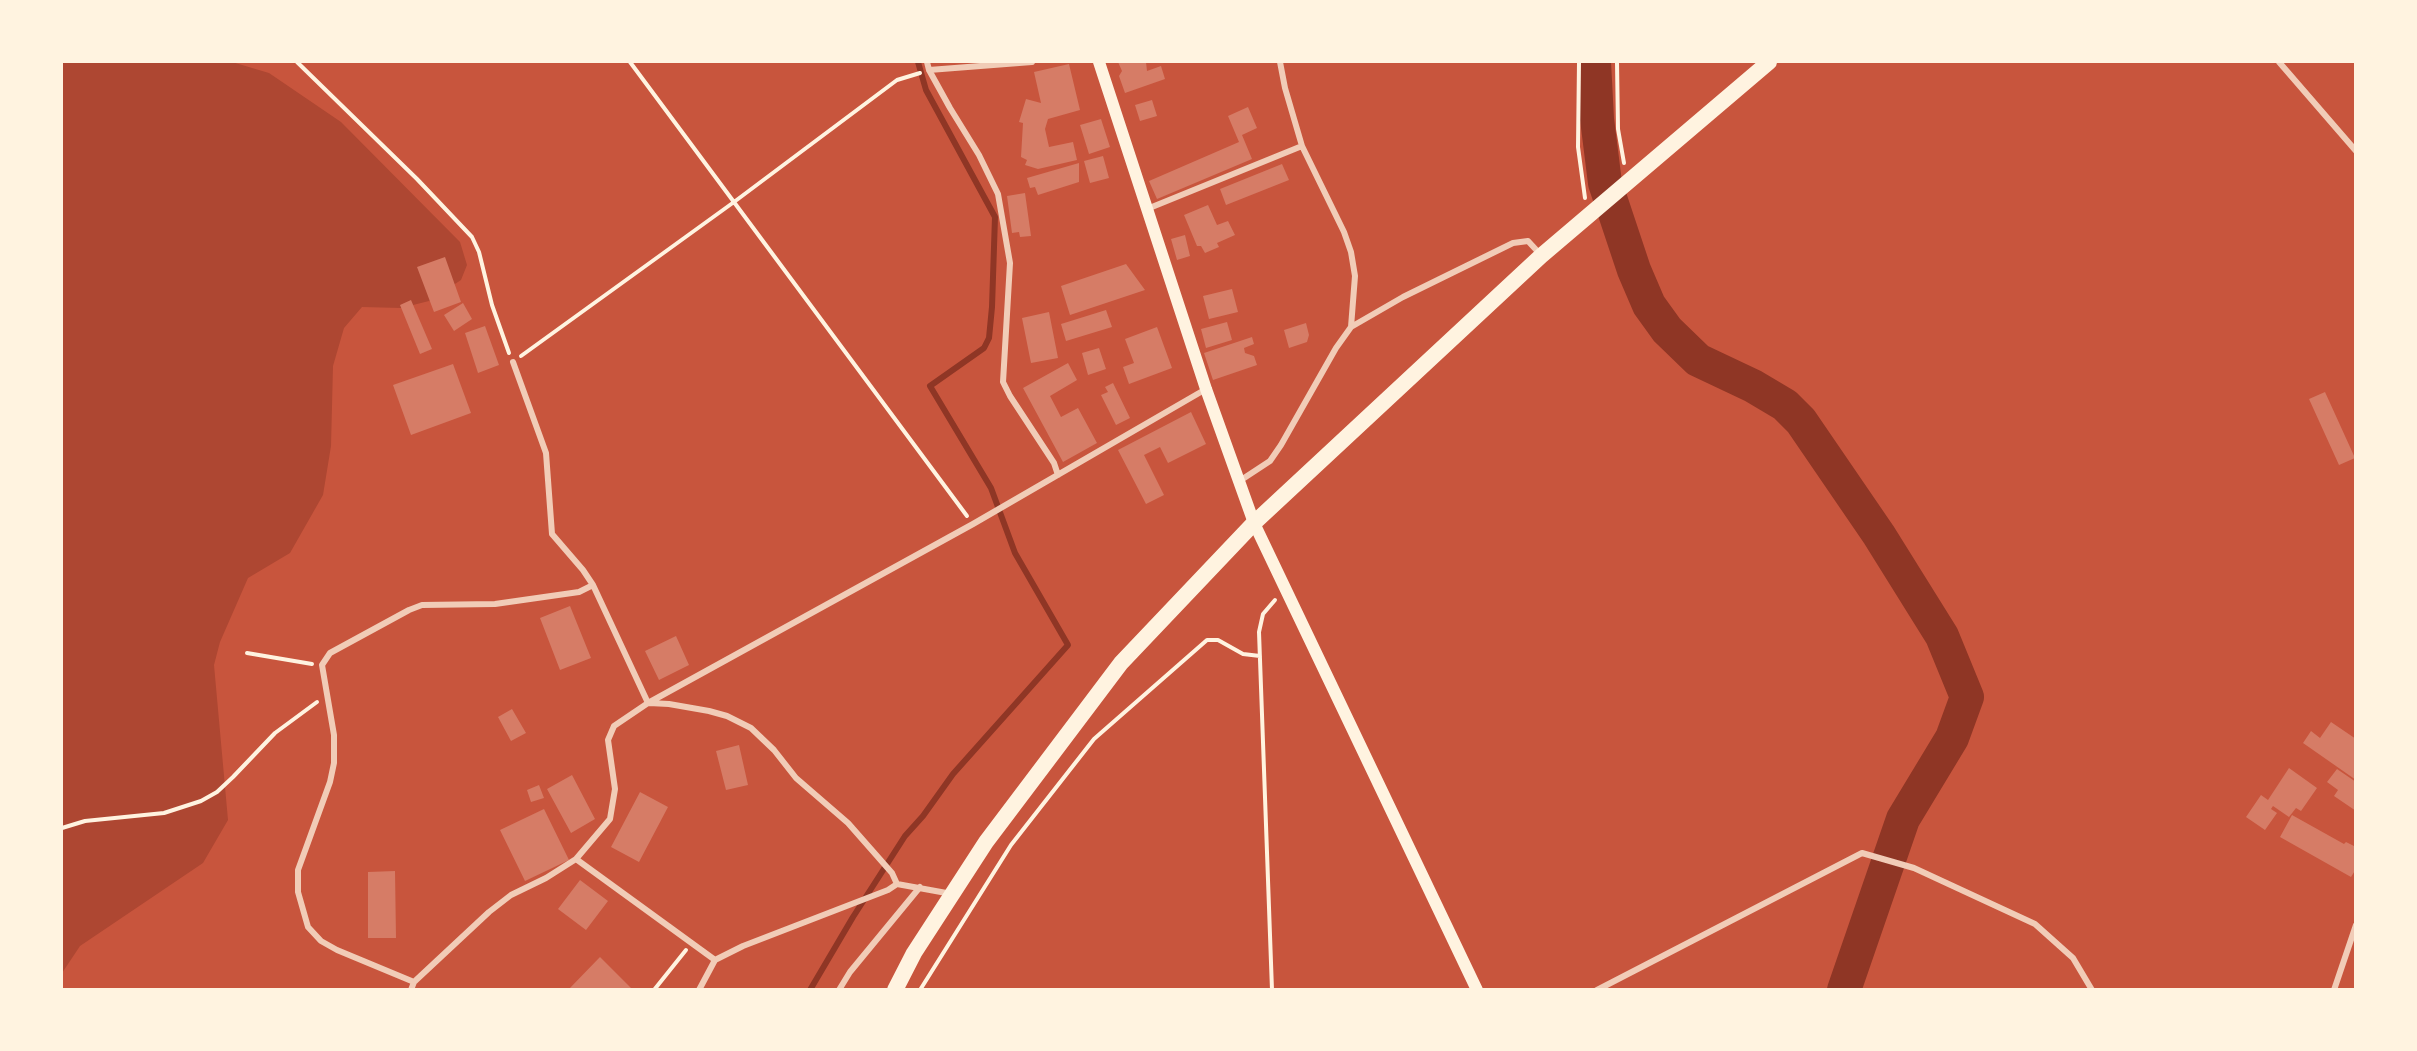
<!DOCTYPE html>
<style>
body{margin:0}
#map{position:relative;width:2417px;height:1051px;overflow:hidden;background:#c8553d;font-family:Signika,sans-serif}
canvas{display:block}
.frame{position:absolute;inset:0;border:63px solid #fff3e0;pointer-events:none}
</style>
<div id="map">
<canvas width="2417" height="1051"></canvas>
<div class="frame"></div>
</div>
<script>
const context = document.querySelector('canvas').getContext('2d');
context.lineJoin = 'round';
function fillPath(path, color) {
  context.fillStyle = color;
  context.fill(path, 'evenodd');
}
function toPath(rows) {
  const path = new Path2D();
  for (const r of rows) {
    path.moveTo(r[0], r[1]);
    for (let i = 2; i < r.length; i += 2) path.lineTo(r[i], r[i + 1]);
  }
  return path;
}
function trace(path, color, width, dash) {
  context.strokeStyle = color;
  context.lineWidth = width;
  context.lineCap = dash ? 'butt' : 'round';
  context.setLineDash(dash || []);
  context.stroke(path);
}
fillPath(toPath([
 [62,62,232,62,269,73,341,122,460,242,467,265,461,280,429,301,401,308,362,307,344,328,333,366,331,446,323,495,290,553,248,578,220,642,214,665,228,820,203,863,80,946,62,973]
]), '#ae4732');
trace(toPath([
 [810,990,853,917,905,836,923,816,953,774,1068,645,1015,553,991,488,930,386,984,348,989,338,992,307,995,217,926,90,918,62]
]), '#8f3625', 6);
trace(toPath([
 [1594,62,1597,119,1605,183,1634,270,1649,305,1667,330,1698,360,1753,386,1785,405,1801,421,1879,535,1942,636,1967,697,1952,738,1903,819,1844,990]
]), '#8f3625', 34);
fillPath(toPath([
 [1118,62,1146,62,1147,71,1161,66,1165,79,1125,93,1119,76,1122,71],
 [1069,64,1080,110,1048,119,1045,129,1049,147,1073,142,1077,160,1038,169,1025,165,1027,160,1021,157,1023,123,1019,122,1026,99,1041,103,1034,72],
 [1152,100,1157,116,1140,121,1135,105],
 [1248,107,1257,128,1242,135,1252,159,1157,199,1149,181,1239,142,1228,116],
 [1101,119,1110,147,1089,154,1080,125],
 [1103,156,1109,178,1090,183,1084,161],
 [1079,163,1079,182,1038,195,1035,187,1030,188,1027,178],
 [1282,164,1289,180,1226,205,1220,189],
 [1025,193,1031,236,1020,237,1019,232,1012,233,1007,196],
 [1208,205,1217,225,1228,221,1235,235,1217,243,1219,247,1205,253,1201,246,1197,246,1184,215],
 [1185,235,1190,256,1177,260,1171,239],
 [445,257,461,302,434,312,417,267],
 [1126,264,1145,290,1070,315,1061,286],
 [1232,289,1238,312,1209,319,1203,296],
 [411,300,432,349,420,354,400,305],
 [463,303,472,319,454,331,444,315],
 [1106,310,1112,327,1066,341,1061,324],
 [1049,312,1058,358,1031,363,1022,318],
 [1227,322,1232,340,1206,348,1201,329],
 [1306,323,1309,335,1307,342,1289,348,1284,330],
 [485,326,499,365,478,373,465,333],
 [1157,327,1172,368,1129,384,1123,367,1134,363,1125,339],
 [1252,337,1254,344,1244,348,1245,353,1254,356,1257,365,1213,380,1204,353],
 [1099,348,1106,369,1088,375,1082,353],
 [1068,363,1077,380,1050,396,1061,417,1078,408,1097,443,1063,462,1023,388],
 [453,364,471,413,411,435,393,385],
 [1113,383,1130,418,1116,425,1101,395,1108,392,1105,387],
 [2325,392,2355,458,2339,465,2309,399],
 [1191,412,1206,444,1168,463,1160,447,1144,455,1164,495,1146,504,1118,450],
 [570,606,591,658,560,670,540,618],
 [676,636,689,665,659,680,645,651],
 [512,709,526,733,511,741,498,717],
 [2331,722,2356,739,2356,780,2303,743,2311,731,2320,738],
 [739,745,748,785,726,790,716,751],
 [2289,768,2317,788,2301,811,2296,808,2289,817,2273,806,2271,809,2277,813,2265,830,2246,817,2261,795,2268,800],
 [2337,769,2356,782,2356,811,2334,796,2338,790,2327,782],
 [572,775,595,819,571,833,547,789],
 [539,785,544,798,531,802,527,790],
 [640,792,668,807,639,862,611,847],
 [544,809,569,860,525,881,500,830],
 [2292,815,2344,844,2346,842,2356,847,2356,869,2351,877,2280,837],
 [395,871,396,938,368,938,368,872],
 [580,880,608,901,586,930,558,909],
 [600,957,631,988,630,990,568,990]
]), '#d67c66');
trace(toPath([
 [297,62,417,179,472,237,479,252,492,305,509,353],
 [630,62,967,516],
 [1579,62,1578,147,1585,198],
 [1617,62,1618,129,1624,163],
 [521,356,734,202,897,80,920,73],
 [247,653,312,664],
 [62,828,85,821,164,813,201,801,217,792,233,777,275,733,317,702],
 [654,990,686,950],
 [920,990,1011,845,1094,739,1207,640,1218,640,1243,654,1260,656],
 [1272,990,1259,632,1263,614,1275,600]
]), '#fff3e0', 4);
trace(toPath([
 [927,62,929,70,950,108,979,155,998,194,1010,263,1003,382,1010,396,1054,463,1058,475],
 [1280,62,1285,88,1302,146,1344,232,1351,252,1355,276,1351,327],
 [2279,62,2356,151],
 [929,70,1032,62],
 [1147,209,1302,146],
 [513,362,546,453,552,534,583,570,593,585,648,703],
 [1238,482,1270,461,1281,445,1336,348,1351,327,1403,297,1513,243,1528,241,1540,254],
 [649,703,669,704,709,711,727,716,751,728,774,750,796,778,848,823,892,873,897,884],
 [576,859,715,960,699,990],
 [715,960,743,946,888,890,897,884,952,894],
 [414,982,337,950,321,941,308,927,298,892,298,870,330,782,334,763,334,735,322,665,330,653,409,610,422,605,495,604,579,592,593,585],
 [411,990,414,982,489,912,511,895,546,878,576,859,610,819,615,789,608,740,614,726,648,703,973,524,1206,389],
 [839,990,850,972,920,887],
 [1597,990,1862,853,1914,868,2035,924,2073,958,2092,990],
 [2334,990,2356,925]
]), '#f1ccb7', 6);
trace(toPath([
 [1099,62,1206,389,1254,523,1477,990]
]), '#fff3e0', 12);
trace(toPath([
 [895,990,914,953,986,842,1121,663,1254,523,1541,256,1769,62]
]), '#fff3e0', 16);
</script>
